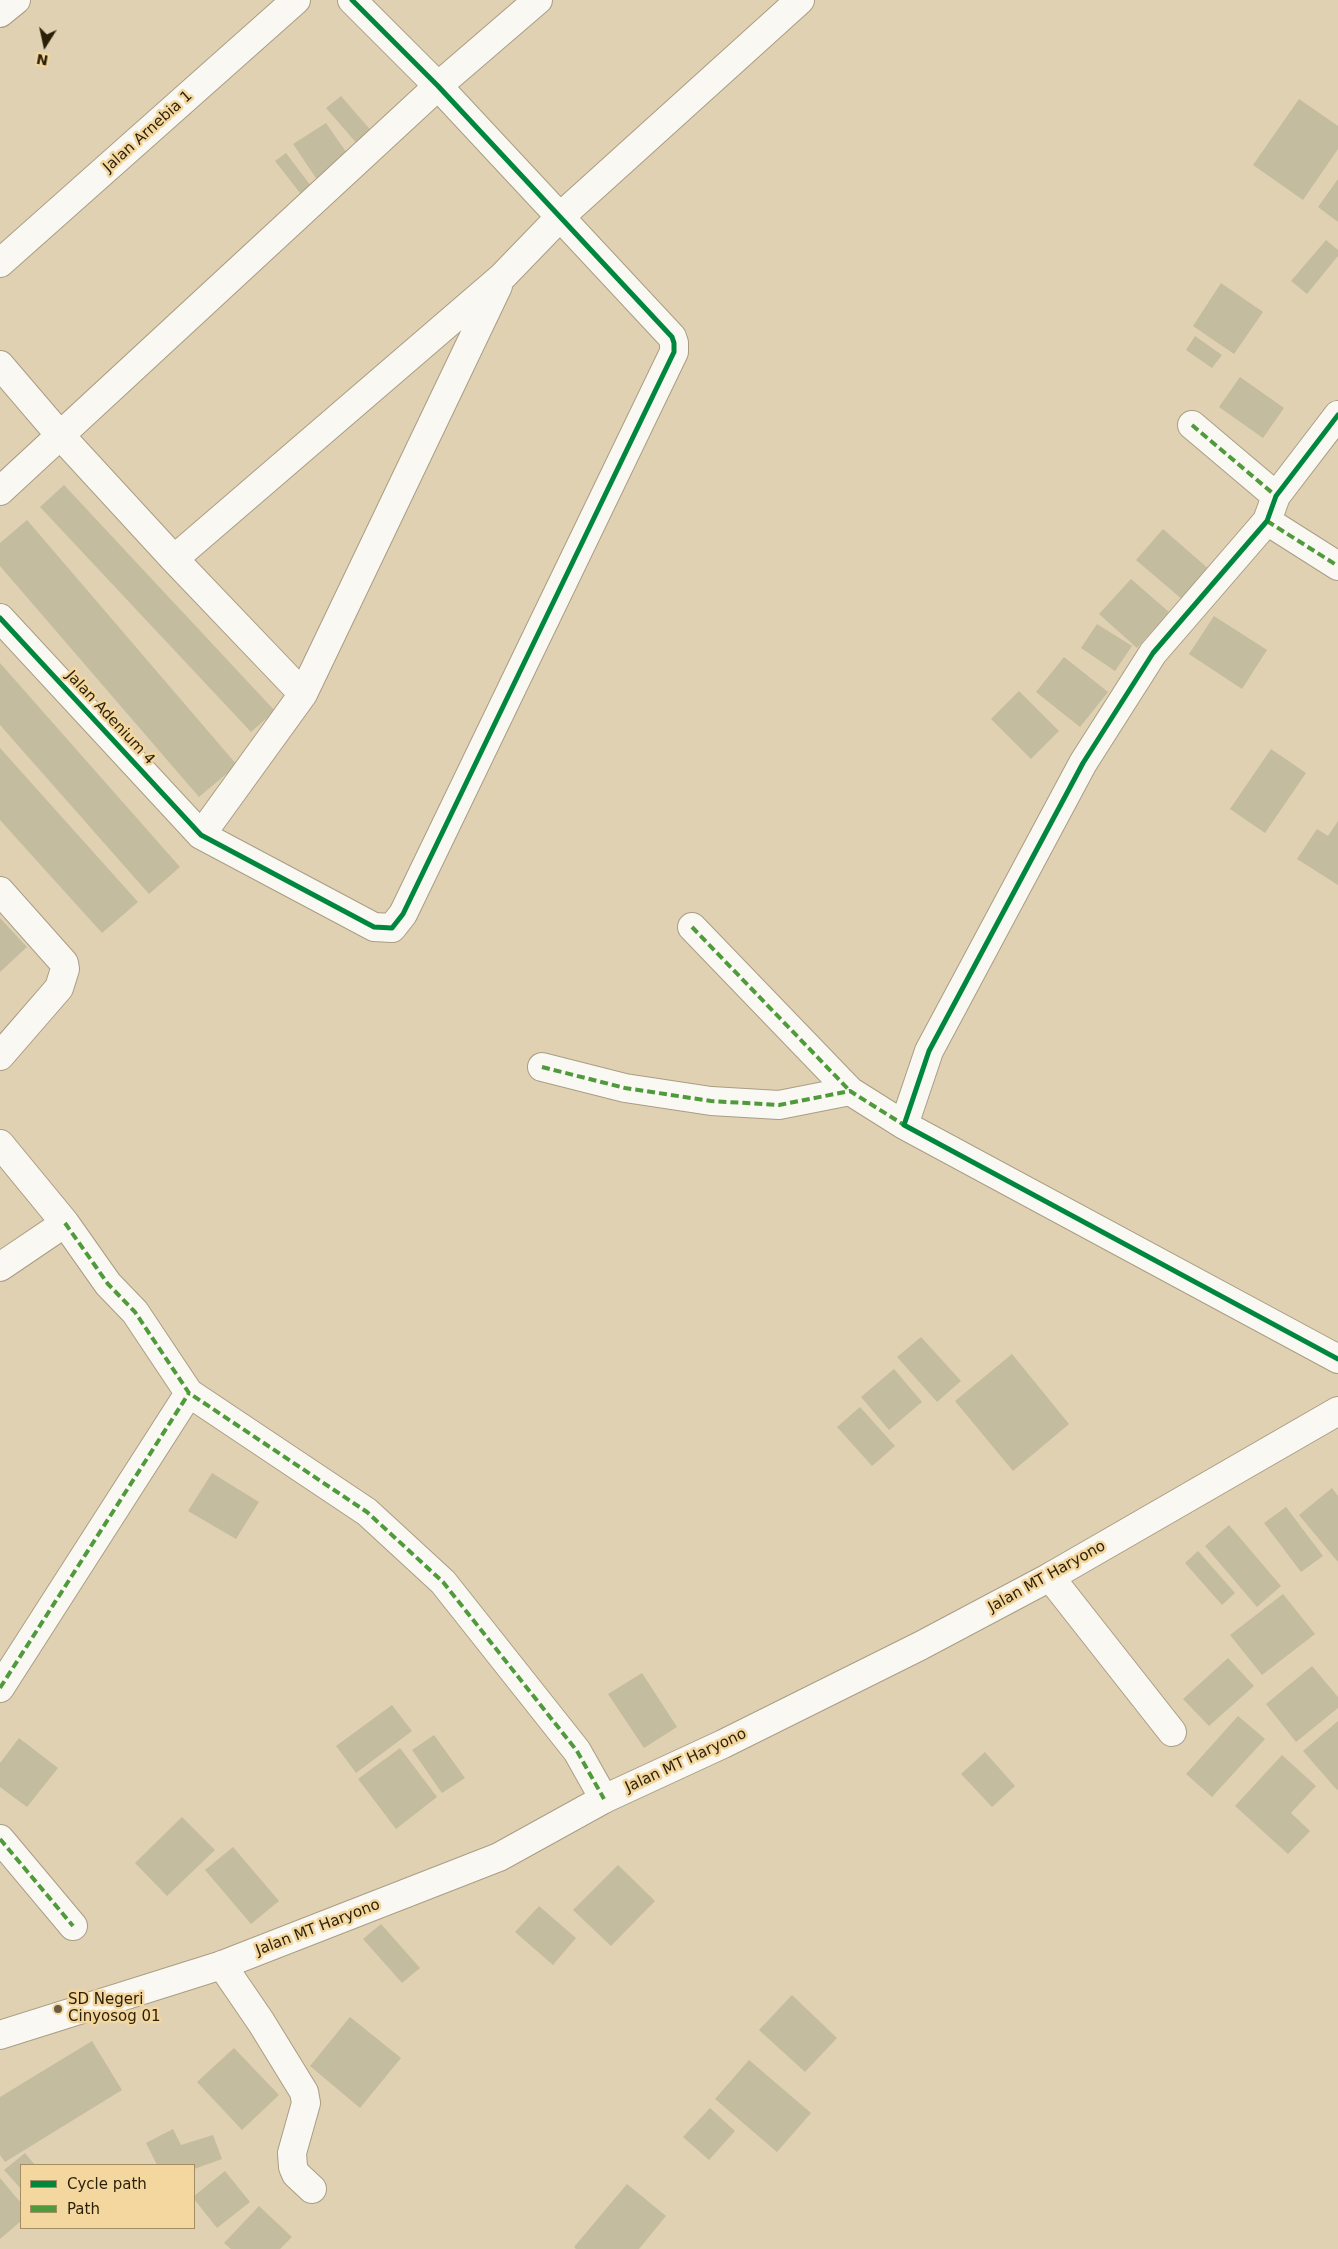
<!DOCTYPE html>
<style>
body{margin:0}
#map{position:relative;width:1338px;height:2249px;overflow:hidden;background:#e0d1b2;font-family:"DejaVu Sans",sans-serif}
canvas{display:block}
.legend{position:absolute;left:20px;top:2164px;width:175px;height:65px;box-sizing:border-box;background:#f4d79e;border:1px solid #a38d62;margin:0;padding:6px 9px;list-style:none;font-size:15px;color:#2a1f08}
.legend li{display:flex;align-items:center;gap:10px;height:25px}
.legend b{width:25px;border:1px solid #a38d62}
.north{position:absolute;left:20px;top:20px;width:50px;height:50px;-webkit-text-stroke:4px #f4d79e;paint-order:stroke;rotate:190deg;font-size:14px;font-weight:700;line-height:20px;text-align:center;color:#2a1f08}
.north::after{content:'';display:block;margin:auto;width:18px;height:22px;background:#2a1f08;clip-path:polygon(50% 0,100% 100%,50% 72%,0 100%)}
</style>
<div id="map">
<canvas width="1338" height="2249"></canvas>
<ul class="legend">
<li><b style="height:6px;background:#00873e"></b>Cycle path</li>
<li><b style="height:6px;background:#4f9a3a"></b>Path</li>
</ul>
<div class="north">N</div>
</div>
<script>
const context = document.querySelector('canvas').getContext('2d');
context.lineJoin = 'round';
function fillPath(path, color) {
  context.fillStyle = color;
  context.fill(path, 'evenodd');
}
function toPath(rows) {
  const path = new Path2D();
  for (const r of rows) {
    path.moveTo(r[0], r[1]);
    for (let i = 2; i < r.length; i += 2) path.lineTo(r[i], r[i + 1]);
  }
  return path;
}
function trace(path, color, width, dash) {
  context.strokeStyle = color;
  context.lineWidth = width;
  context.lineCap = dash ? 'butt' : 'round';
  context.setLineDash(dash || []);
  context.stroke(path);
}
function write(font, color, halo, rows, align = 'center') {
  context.font = font + ' "DejaVu Sans",sans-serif';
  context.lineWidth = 5;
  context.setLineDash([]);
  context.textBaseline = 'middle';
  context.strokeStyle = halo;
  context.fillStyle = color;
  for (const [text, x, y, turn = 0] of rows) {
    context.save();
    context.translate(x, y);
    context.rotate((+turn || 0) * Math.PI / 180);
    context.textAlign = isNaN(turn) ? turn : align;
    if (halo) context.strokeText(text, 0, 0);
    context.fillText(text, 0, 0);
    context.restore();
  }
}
fillPath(toPath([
 [341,96,374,134,359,146,326,108],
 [1299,99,1338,126,1338,149,1303,200,1253,165],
 [326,123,353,162,320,184,293,144],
 [286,153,314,190,304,198,275,161],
 [1338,179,1338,222,1318,207],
 [1326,240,1338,250,1338,256,1307,294,1291,281],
 [1221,283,1263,312,1234,354,1193,326],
 [1195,336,1222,355,1212,368,1186,350],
 [1240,377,1284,408,1263,438,1219,407],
 [64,485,275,711,251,732,40,507],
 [27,520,237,765,199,797,0,566,0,543],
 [1163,529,1211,571,1184,601,1136,560],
 [1131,579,1169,612,1137,648,1099,614],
 [1214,616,1267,650,1242,689,1189,654],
 [1097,624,1132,646,1115,671,1081,648],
 [1064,657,1108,692,1080,727,1036,692],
 [0,663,180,867,149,894,0,725],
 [1019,691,1059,731,1031,759,991,719],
 [0,748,138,902,102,933,0,820],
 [1271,749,1306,773,1265,833,1230,809],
 [1338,821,1338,885,1297,859,1317,829,1328,836],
 [0,918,27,947,0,972],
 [921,1337,961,1381,937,1402,897,1357],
 [1012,1354,1069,1424,1013,1471,955,1401],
 [894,1369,922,1402,889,1430,861,1397],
 [860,1407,895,1446,872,1466,837,1427],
 [212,1473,259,1502,236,1539,188,1511],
 [1332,1488,1338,1496,1338,1562,1299,1515],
 [1286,1507,1323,1556,1301,1572,1264,1523],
 [1229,1525,1281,1586,1257,1607,1205,1546],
 [1198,1551,1235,1593,1222,1605,1185,1563],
 [1283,1594,1315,1634,1262,1675,1230,1635],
 [1228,1658,1254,1686,1209,1726,1183,1699],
 [1312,1666,1338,1697,1338,1708,1296,1742,1266,1704],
 [642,1673,677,1727,644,1748,608,1694],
 [392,1705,412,1731,356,1773,336,1746],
 [1238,1716,1265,1739,1212,1797,1186,1774],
 [1338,1721,1338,1789,1337,1790,1303,1751],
 [434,1735,465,1778,442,1793,412,1750],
 [19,1738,58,1768,27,1807,0,1787,0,1763],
 [400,1748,437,1797,396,1829,358,1779],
 [985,1752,1015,1786,992,1807,961,1774],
 [1282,1755,1316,1786,1291,1813,1310,1831,1288,1854,1235,1806],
 [182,1817,215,1850,167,1896,135,1863],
 [233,1847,279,1901,251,1924,205,1870],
 [618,1865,655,1901,611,1946,573,1910],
 [539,1906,576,1938,553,1965,515,1932],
 [381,1924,420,1968,402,1983,363,1939],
 [792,1995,837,2038,805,2072,759,2030],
 [350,2017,401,2058,360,2108,310,2066],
 [92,2041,122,2090,5,2162,0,2155,0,2097],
 [234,2048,279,2095,242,2130,197,2082],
 [749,2060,811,2113,777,2152,715,2099],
 [710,2108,735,2131,709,2160,683,2137],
 [173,2129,181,2145,213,2135,222,2159,194,2169,194,2165,157,2165,146,2143],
 [25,2153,35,2165,21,2165,21,2189,4,2170],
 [225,2171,250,2202,217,2228,194,2199,194,2196],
 [0,2178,21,2203,21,2221,0,2239],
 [627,2184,666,2216,639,2249,576,2249,574,2247],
 [259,2206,292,2237,280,2249,231,2249,224,2243]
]), '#c4bc9e');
const street = toPath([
 [0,263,296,0],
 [0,365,59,434,174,559,303,694],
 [1338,415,1276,496,1267,521,1153,653,1083,763,929,1051,904,1125,1338,1359],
 [1192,425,1276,496],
 [0,491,438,86,538,0],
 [1267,521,1338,566],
 [174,559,503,276,560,217,800,0],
 [0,618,201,835,374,927,392,928,403,914,674,352,674,343,672,337,438,86,352,0],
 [201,835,303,694,498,286],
 [0,891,64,963,65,969,59,988,0,1056],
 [692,927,850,1091],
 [542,1067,625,1088,711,1101,779,1105,850,1091,904,1125],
 [0,1144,65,1223,108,1284,135,1312,189,1393,367,1512,443,1582,577,1751,604,1799],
 [0,1267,65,1223],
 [1050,1577,1172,1732],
 [0,1688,189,1393],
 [0,1839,73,1926],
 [222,1965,261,2022,304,2092,306,2103,292,2153,293,2167,296,2174,312,2189]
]);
const secondary = toPath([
 [0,13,16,0],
 [0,2035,222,1965,499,1857,604,1799,723,1744,920,1646,1050,1577,1338,1411]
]);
trace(street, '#a99d84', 30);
trace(secondary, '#a99d84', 30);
trace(street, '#faf8f3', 28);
trace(secondary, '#faf8f3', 28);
trace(toPath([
 [1192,425,1276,496],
 [1267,521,1338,566],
 [692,927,850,1091],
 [542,1067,625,1088,711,1101,779,1105,850,1091,904,1125],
 [65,1223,108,1284,135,1312,189,1393,367,1512,443,1582,577,1751,604,1799],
 [0,1688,189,1393],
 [0,1839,73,1926]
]), '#4f9a3a', 4, [8, 4]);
trace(toPath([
 [1338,415,1276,496,1267,521,1153,653,1083,763,929,1051,904,1125,1338,1359],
 [0,618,201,835,374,927,392,928,403,914,674,352,674,343,672,337,438,86,352,0]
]), '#00873e', 5);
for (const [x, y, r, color] of [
 [58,2009,5,"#6a5d44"]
]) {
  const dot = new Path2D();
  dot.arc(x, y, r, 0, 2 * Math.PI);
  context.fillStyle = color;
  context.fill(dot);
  trace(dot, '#f4d79e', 2);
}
write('15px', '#2a1f08', '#f4d79e', [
 ["Jalan Arnebia 1",148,132,-42],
 ["Jalan Adenium 4",110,718,47],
 ["Jalan MT Haryono",1047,1577,-29],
 ["Jalan MT Haryono",686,1761,-25],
 ["Jalan MT Haryono",318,1928,-21]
]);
write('15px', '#2a1f08', '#f4d79e', [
 ["SD Negeri",68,2000],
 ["Cinyosog 01",68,2017]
], 'left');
</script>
